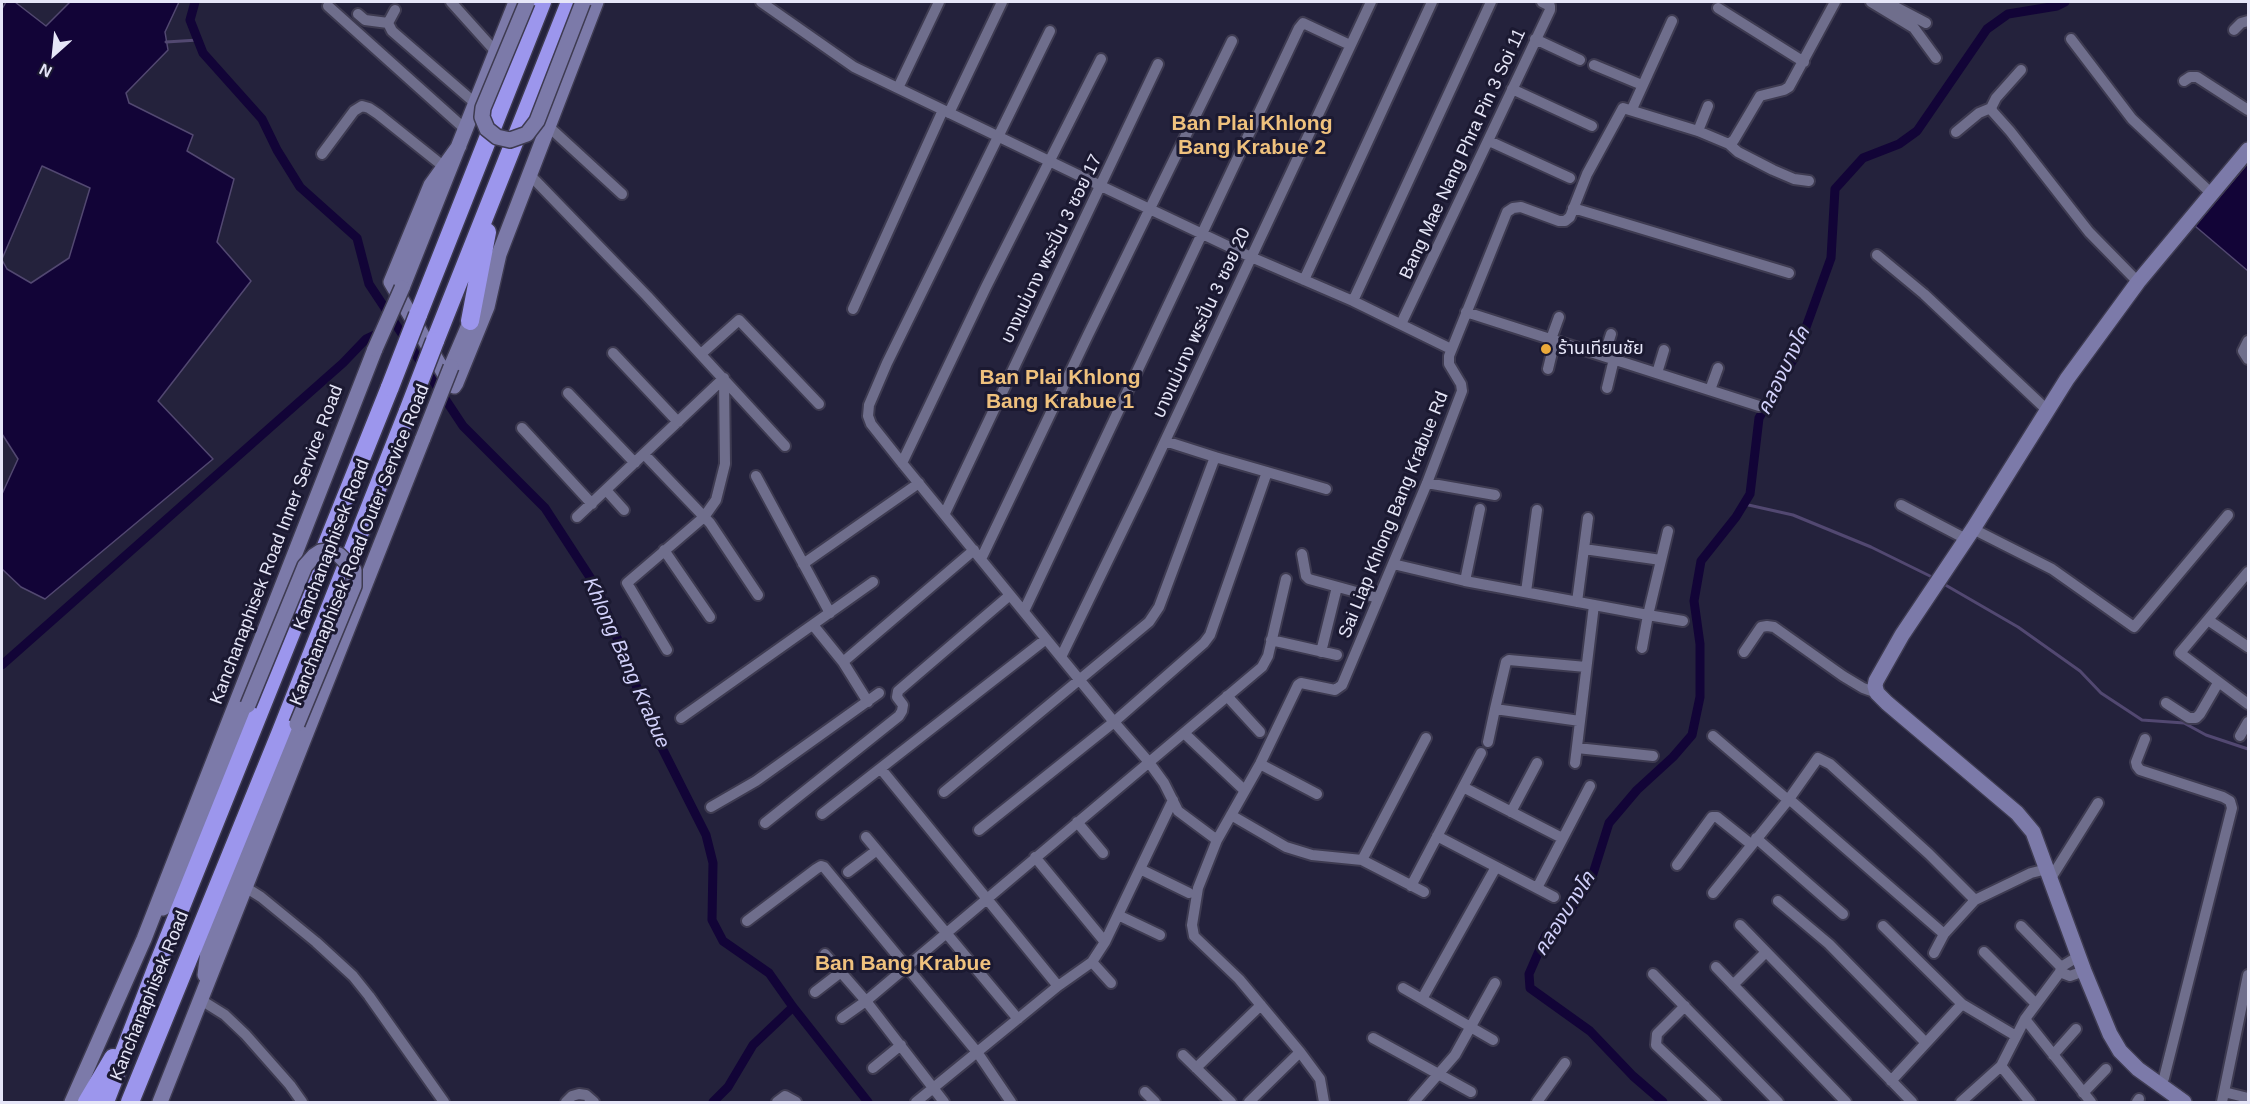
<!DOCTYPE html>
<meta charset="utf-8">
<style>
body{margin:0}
#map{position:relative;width:2250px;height:1104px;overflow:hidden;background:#24223c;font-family:Arial,sans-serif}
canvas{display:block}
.frame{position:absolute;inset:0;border:3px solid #e6e6f8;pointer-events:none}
.north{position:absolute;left:24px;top:24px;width:60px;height:60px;-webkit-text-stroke:4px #1b1931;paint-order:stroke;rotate:207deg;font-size:16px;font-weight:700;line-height:24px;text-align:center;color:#e6e6f8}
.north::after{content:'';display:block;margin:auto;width:21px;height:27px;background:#e6e6f8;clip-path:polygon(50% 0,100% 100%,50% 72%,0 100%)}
</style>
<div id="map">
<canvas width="2250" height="1104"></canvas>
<div class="frame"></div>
<div class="north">N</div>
</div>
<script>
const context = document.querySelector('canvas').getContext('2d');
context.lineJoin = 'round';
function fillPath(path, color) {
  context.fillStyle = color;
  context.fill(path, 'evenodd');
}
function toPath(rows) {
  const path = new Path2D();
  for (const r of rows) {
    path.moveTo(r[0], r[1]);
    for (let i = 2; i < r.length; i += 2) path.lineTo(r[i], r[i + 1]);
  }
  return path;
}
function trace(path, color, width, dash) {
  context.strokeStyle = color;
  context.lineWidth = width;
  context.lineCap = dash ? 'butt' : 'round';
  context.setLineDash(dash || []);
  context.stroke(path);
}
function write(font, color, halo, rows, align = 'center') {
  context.font = font + ' Arial,"Noto Sans Thai",sans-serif';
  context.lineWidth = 6;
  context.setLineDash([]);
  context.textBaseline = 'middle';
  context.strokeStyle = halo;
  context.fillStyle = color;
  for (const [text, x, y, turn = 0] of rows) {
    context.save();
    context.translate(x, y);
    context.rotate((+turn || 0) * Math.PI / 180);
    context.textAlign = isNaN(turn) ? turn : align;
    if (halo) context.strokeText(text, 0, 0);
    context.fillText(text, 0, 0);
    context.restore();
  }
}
const water = toPath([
 [6,2,15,2,46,26,70,2,179,2,165,32,168,50,126,93,129,103,193,135,187,151,234,179,217,242,251,281,158,401,213,459,45,599,21,587,2,569,2,494,18,459,2,434,2,260,7,269,31,283,69,258,90,188,42,166,2,259,2,9,6,2],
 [2248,163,2248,271,2195,226,2248,163]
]);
fillPath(water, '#120437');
trace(water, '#524871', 1.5);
trace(toPath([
 [166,42,198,40],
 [1744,504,1793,515,1871,547,1934,578],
 [1942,583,2018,627,2080,671,2101,693,2142,720,2184,723,2206,735,2248,749]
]), '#524871', 3);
trace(toPath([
 [195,2,190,20,203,53,262,119,277,150,300,187,357,238,369,284,463,426,545,508,597,588,658,740,706,835,713,863,712,920,723,941,769,973,793,1007,868,1102],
 [2,665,343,363,366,339,383,331],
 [713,1102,728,1087,753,1045,793,1007],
 [1663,1102,1633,1076,1590,1031,1530,988,1529,974,1546,935,1565,918,1591,880,1609,823,1637,790,1673,757,1692,735,1700,697,1700,644,1694,601,1701,561,1736,517,1750,494,1759,418,1796,355,1831,258,1835,189,1863,158,1899,144,1917,131,1987,29,2008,14,2057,6,2065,2]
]), '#120437', 9);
const street = toPath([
 [451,2,496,52],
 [761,2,854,67,1101,186,1251,257,1353,301,1451,349],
 [1871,2,1914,28,1936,58],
 [1886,2,1926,23],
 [328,6,465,129],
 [1718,8,1804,62],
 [395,10,388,23,392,31,475,103],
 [358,14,365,20,388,23],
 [2234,30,2241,23,2248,21],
 [1050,31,887,363,869,405,868,416,871,424,902,463,1114,722,1148,761,1164,783,1178,811,1217,840],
 [1535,39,1580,60],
 [2071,39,2132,119,2212,194],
 [1594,65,1642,85],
 [2021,70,1996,98,1991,108,1993,112,2010,131,2089,232,2138,282],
 [2184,81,2190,77,2197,77,2248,110],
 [898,88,939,2],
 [1512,89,1592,126],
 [1632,109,1672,21],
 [949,113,1002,2],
 [548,126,622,194],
 [1698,131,1708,106],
 [1956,132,1979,113,1991,108],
 [1489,141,1570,178],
 [1729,144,1738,152,1773,170,1794,179,1809,181],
 [322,154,354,111,362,106,369,108,378,114,443,166],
 [530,175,647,296,785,446],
 [1573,208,1789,273],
 [1877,255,1924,294,2047,410],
 [1304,280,1432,2],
 [1353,301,1491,2],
 [853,309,943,110],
 [1466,312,1759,406],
 [1401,324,1550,10,1550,6,1542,2],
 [1551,339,1559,317],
 [2248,341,2243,351,2248,359],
 [613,353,678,422],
 [701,354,739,320,819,404],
 [1604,356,1611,334],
 [1548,369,1555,340],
 [1657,373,1664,350],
 [1607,388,1614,359],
 [1710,390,1718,368],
 [568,393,635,463],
 [522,428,592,504],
 [1165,441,1215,457,1326,489],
 [644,454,710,523,758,595],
 [902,463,986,287,1101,59],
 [756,476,830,613],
 [1427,483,1495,495],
 [606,490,624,510],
 [1901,505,1966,539],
 [945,513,1158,64],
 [577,517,724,378],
 [1973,529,2052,569,2134,627,2228,515],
 [1584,549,1661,560],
 [664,550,710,617],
 [1302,554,1306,576,1309,579,1378,598],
 [981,559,1088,335,1232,41],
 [803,564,919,483],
 [1393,564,1465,581,1648,615,1668,531],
 [2248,572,2180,653,2248,704],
 [1465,581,1480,509],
 [1526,592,1537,510],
 [1577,602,1588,518],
 [1024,611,1299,28,1303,23,1350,45],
 [2208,620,2248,647],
 [813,625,843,662,868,702],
 [1271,640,1337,655],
 [1642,648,1648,615,1683,621],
 [667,650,627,583,704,517,716,500,725,464,724,378],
 [1321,652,1336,591],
 [1744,652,1761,627,1767,626,1774,627,1843,676,1863,688,1877,693],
 [1061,657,1144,486,1371,2],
 [843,662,974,550],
 [1227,696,1260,732],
 [2166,703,2189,718,2196,718,2200,714,2218,683],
 [681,718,873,582],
 [1580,721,1495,709,1506,662,1509,660,1586,667],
 [1184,733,1242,788],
 [1713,736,1788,800],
 [2240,736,2248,722],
 [2145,739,2136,762,2137,766,2140,770,2223,797,2230,801,2232,808,2164,1078,2159,1086],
 [1488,742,1495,709],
 [1577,748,1653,756],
 [1575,763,1594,605],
 [1260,764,1317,794],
 [881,769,1058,986],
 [1463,787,1562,838],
 [944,792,1149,622,1159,607,1215,457],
 [1789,799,1944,934],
 [711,807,756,781,879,693],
 [1511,812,1537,763],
 [822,814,1046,639],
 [1231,815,1286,847,1312,855,1362,860,1424,892],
 [1077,822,1103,853],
 [765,823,899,716,902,711,903,705,897,697,898,691,1010,595],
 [979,830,1114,722,1204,643,1210,635,1267,472],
 [1437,836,1554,897],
 [866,837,1018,1019],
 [1756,838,1843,914],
 [1035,857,1105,942],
 [1362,860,1426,738],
 [1677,865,1712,817,1717,817,1752,845],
 [1140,869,1189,893],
 [848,872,877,850],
 [2051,878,2098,803],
 [1411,886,1481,753],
 [245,887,261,897,316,942,353,976,369,996,444,1102],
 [1537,888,1590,786],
 [1713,893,1789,799,1818,758,1830,764,1929,854,1975,900],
 [1778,901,1829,944,1926,1043],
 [1118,915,1160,935],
 [747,921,816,869,821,866,824,867,977,1052,1011,1102],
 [1740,925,1912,1102],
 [1883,926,1962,1004,2016,1036],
 [2021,926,2061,967],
 [1984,952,2035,1003],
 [1934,953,1944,934,1975,900,2031,873,2047,869],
 [825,954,866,1001,944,1102],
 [2079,956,2061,967,2060,972,2070,976,2084,971],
 [1092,962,1111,983],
 [1716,967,1846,1102],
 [1653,974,1778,1102],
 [1733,985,1766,952],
 [1403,988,1493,1040],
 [815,992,841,972],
 [1422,999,1496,867],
 [201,1000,225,1015,245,1034,290,1085,302,1102],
 [1685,1006,1657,1034,1656,1045,1716,1102],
 [842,1018,866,1001,1262,667,1268,656,1286,579],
 [2025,1019,2091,1102],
 [1373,1038,1471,1092],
 [1183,1055,1231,1102],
 [2053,1055,2076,1029],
 [2001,1066,2030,1102],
 [873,1068,901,1045],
 [1196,1068,1261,1005],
 [1891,1081,1962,1004],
 [1145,1092,1155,1102],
 [2224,1092,2248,1098],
 [2083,1093,2106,1069],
 [566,1102,572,1096,579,1094,586,1095,594,1102],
 [777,1102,785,1096,796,1102],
 [916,1102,1058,986,1092,962,1105,942,1173,800],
 [1249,1102,1300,1052],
 [1324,1102,1320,1079,1300,1052,1239,979,1194,936,1192,925,1198,888,1217,840,1260,764,1298,685,1301,683,1335,690,1342,685,1427,483,1462,391,1461,384,1449,364,1449,356,1507,212,1513,208,1521,207,1559,221,1565,221,1570,217,1587,174,1623,108,1698,131,1729,144,1734,140,1760,96,1784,90,1789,87,1835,2],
 [1414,1102,1455,1055,1495,983],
 [1537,1102,1565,1063],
 [1961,1102,2001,1066,2025,1019,2060,972],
 [2137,1102,2139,1099],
 [2222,1102,2248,975]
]);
const secondary = toPath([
 [459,146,431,185,391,282,451,385,454,386,456,383,487,307,499,254],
 [496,262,596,2],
 [402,288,516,2],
 [451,367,475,311],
 [163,908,180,881,248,705],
 [205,975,208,951,297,724],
 [72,1102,144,939,375,349],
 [160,1102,423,438],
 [2184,1102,2138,1069,2120,1051,2110,1034,2084,971,2033,832,2017,813,1887,703,1877,693,1875,686,1876,681,1902,635,1973,529,2067,379,2138,282,2248,150]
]);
const highway = toPath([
 [418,315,542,2],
 [470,321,487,232],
 [435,341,570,2],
 [87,1102,113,1058],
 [105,1102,156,969,390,387],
 [130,1102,280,734,408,411]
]);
trace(street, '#3e3b51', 14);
trace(secondary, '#3e3b51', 18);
trace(highway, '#3e3b51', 21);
trace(street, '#6f6e8c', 10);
trace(secondary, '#7c7aa9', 15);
trace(highway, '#9c96ed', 18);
const secondaryBridge = toPath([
 [527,2,483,108,482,117,487,129,497,137,510,140,527,134,537,121,583,2],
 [375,349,402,288],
 [423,438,451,367],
 [248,705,305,566,314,556,320,552,327,551,339,555,354,570,354,586,297,724]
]);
const highwayBridge = toPath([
 [390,387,418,315],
 [408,411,435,341]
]);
trace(secondaryBridge, '#3e3b51', 18, []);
trace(highwayBridge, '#3e3b51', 21, []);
trace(secondaryBridge, '#7c7aa9', 15);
trace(highwayBridge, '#9c96ed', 18);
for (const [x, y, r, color] of [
 [1546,349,6,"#eba93a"]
]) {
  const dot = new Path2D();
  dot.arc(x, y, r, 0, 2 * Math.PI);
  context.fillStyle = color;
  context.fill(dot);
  trace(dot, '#1b1931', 2);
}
write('18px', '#e6e6f8', '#1b1931', [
 ["Bang Mae Nang Phra Pin 3 Soi 11",1463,154,-65],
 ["บางแม่นาง พระปิ่น 3 ซอย 17",1052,249,-64],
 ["บางแม่นาง พระปิ่น 3 ซอย 20",1202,323,-65],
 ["Sai Liap Khlong Bang Krabue Rd",1394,515,-68],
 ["Kanchanaphisek Road Inner Service Road",277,545,-69],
 ["Kanchanaphisek Road",332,545,-69],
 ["Kanchanaphisek Road Outer Service Road",360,545,-68],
 ["Kanchanaphisek Road",150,996,-68]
]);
write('18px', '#e6e6f8', '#1b1931', [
 ["ร้านเทียนชัย",1558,349]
], 'left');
write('italic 20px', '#d2d1fb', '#1b1931', [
 ["คลองบางโค",1784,371,-64],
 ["Khlong Bang Krabue",626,663,66],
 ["คลองบางโค",1565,914,-57]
]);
write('bold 21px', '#efc17d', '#1b1931', [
 ["Ban Plai Khlong",1252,124],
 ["Bang Krabue 2",1252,148],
 ["Ban Plai Khlong",1060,378],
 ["Bang Krabue 1",1060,402],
 ["Ban Bang Krabue",903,964]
]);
</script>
